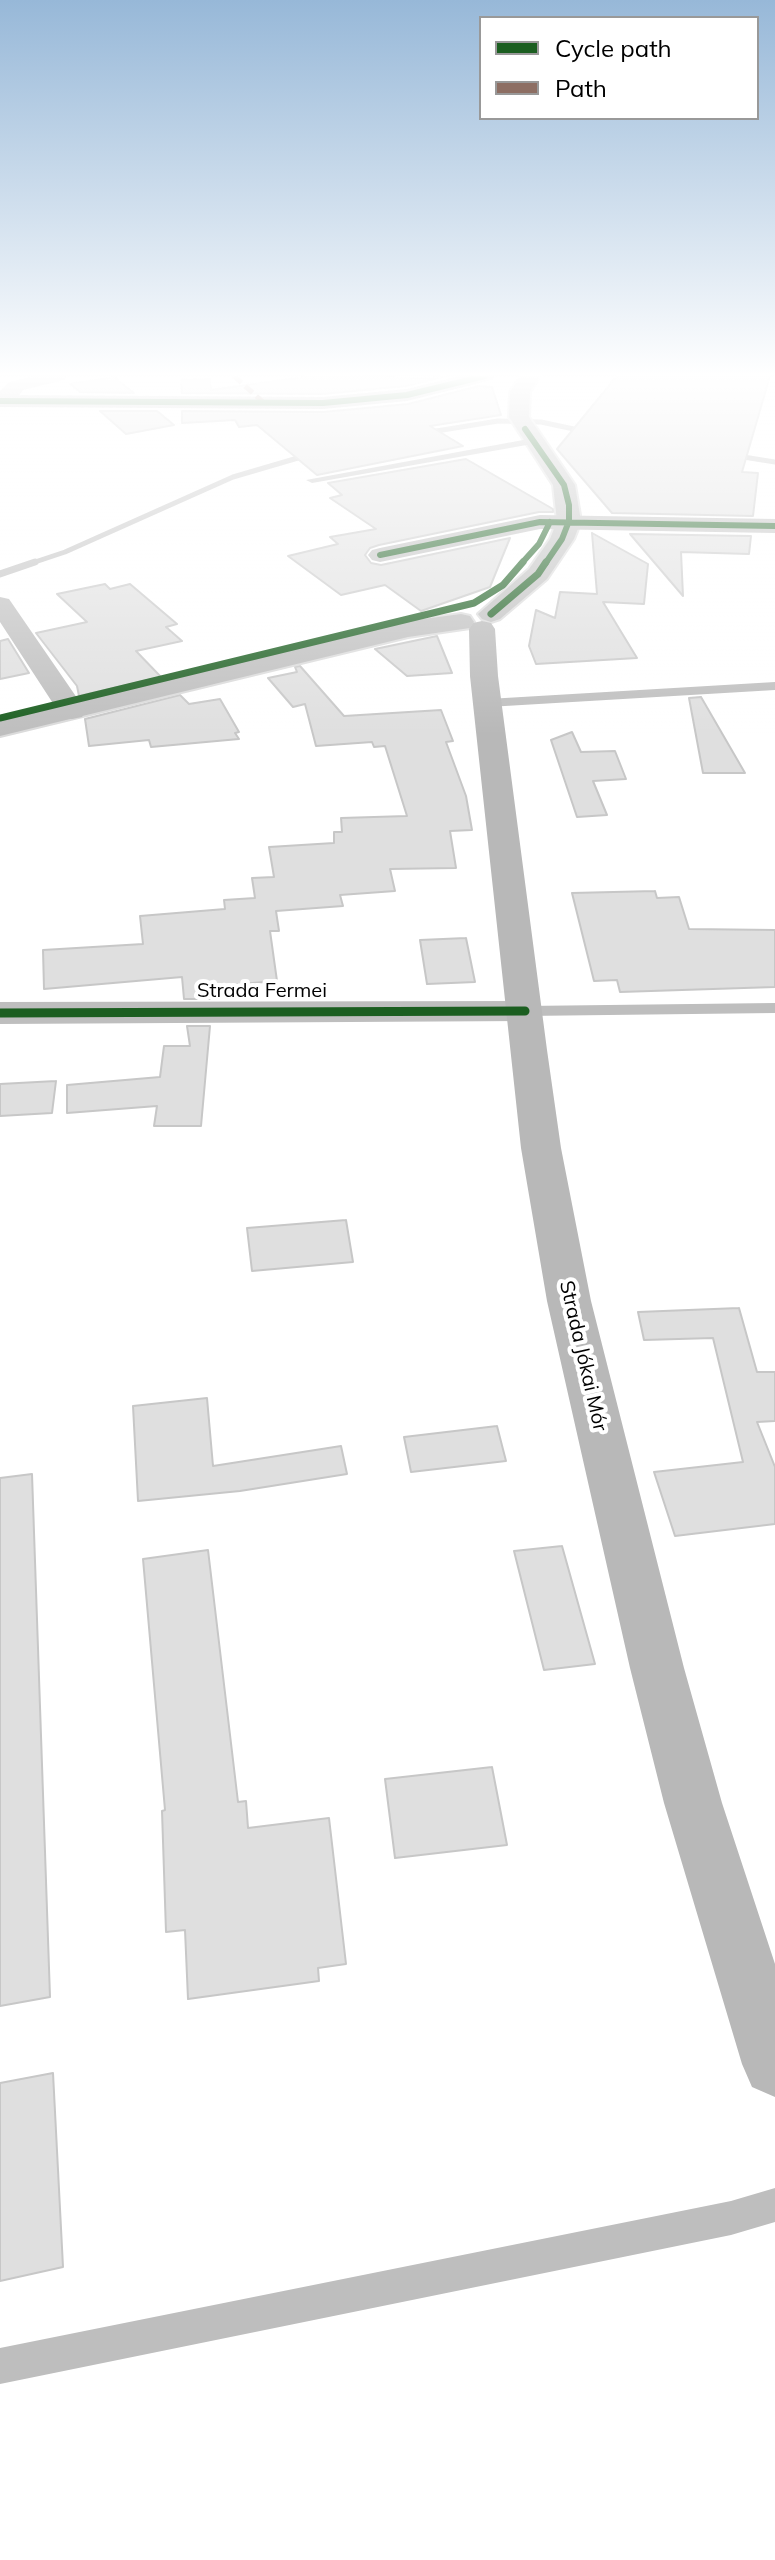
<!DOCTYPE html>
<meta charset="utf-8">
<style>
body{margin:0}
#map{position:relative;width:775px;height:2560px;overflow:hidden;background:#fff;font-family:Mulish,sans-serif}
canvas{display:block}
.legend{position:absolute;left:479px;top:16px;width:280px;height:104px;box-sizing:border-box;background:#fff;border:2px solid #999;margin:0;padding:10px 14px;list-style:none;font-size:24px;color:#000}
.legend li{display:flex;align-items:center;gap:16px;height:40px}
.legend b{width:40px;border:2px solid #999}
</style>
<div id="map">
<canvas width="775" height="2560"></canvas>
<ul class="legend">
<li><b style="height:10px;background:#1b5e20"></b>Cycle path</li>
<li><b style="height:10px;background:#8d6e63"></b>Path</li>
</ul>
</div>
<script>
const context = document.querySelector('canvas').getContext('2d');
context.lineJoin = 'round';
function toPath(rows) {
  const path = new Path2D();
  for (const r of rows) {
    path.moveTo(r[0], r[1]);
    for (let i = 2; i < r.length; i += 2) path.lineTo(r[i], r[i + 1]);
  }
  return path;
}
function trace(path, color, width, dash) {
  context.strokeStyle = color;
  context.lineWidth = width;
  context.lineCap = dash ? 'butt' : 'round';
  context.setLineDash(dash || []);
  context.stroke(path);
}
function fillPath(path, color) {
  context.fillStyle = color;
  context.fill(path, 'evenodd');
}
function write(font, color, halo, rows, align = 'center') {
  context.font = font + ' Mulish,sans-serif';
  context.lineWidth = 8;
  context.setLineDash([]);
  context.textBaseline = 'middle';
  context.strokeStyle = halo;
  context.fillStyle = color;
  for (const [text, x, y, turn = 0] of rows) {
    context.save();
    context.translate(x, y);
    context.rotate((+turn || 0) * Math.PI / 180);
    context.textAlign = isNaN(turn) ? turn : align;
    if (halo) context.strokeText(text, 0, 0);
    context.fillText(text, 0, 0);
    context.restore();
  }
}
trace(toPath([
 [424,433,498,421,541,422,588,432],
 [731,455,775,462],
 [29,564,65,552,233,477,308,455]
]), '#bfbfbf', 5);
trace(toPath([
 [0,574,35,562]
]), '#bfbfbf', 7);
const building = toPath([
 [311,376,428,378,446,376,406,386,323,394,182,393,181,380,210,379,211,390,311,376],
 [617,376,770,376,742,472,758,473,753,516,612,513,557,449,617,376],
 [114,377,134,393,80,392,70,384,114,377],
 [479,386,492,387,501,415,430,426,463,446,317,475,257,425,239,427,235,420,182,423,182,411,323,412,408,404,479,386],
 [100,411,157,411,174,425,126,434,100,411],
 [466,459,553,509,553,512,539,512,379,545,370,548,365,555,371,563,381,565,510,538,490,587,421,611,385,585,341,595,288,556,338,544,330,537,376,529,330,498,342,495,328,483,466,459],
 [592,533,648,564,644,604,603,602,637,658,536,664,529,646,536,610,555,618,560,592,597,594,592,533],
 [630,534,751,536,749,554,681,552,683,596,630,534],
 [105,584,110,589,130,584,177,624,166,627,182,641,136,651,161,677,79,696,77,686,36,633,87,622,57,594,105,584],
 [437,636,452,673,407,676,375,649,437,636],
 [8,639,29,673,0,679,0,641,8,639],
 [300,666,344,716,441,710,453,741,446,742,466,796,472,830,450,831,456,868,390,869,395,891,340,895,343,906,276,911,279,931,270,931,277,981,215,986,212,999,184,999,182,977,44,989,43,950,143,944,140,916,225,909,224,900,255,898,252,878,274,877,269,847,334,843,334,832,342,832,341,818,407,816,385,746,374,747,372,742,316,746,305,704,293,707,268,678,297,672,295,667,300,666],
 [180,695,189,704,220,699,239,732,235,733,239,739,151,747,149,740,89,746,85,719,180,695],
 [701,697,745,773,703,773,689,698,701,697],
 [572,732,581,752,615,751,626,779,593,781,607,815,577,817,551,740,572,732],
 [655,891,657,898,679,897,689,929,775,930,775,987,620,992,617,980,594,981,572,893,655,891],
 [466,938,475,982,427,984,420,940,466,938],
 [187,1026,210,1026,201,1126,154,1126,157,1106,67,1113,67,1085,160,1077,164,1046,190,1046,187,1026],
 [56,1081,52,1113,0,1116,0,1084,56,1081],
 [346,1220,353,1262,252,1271,247,1228,346,1220],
 [739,1308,757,1372,775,1372,775,1421,757,1422,775,1467,775,1524,675,1536,654,1472,743,1462,713,1338,644,1340,638,1312,739,1308],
 [207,1398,213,1466,341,1446,347,1474,240,1491,138,1501,133,1406,207,1398],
 [497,1426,506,1461,411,1472,404,1437,497,1426],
 [32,1474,50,1997,0,2006,0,1478,32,1474],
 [562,1546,595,1664,544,1670,514,1551,562,1546],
 [208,1550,238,1802,246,1801,248,1828,329,1818,346,1964,318,1968,319,1981,188,1999,185,1930,166,1932,162,1811,165,1810,143,1559,208,1550],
 [492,1767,507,1845,395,1858,385,1779,492,1767],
 [53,2073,63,2267,0,2281,0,2083,53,2073]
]);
fillPath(building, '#dfdfdf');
trace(building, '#c7c7c7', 2);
const primary = toPath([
 [521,376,540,376,530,392,529,417,575,485,581,521,574,539,547,579,500,619,491,622,482,619,478,614,529,569,550,539,557,521,553,485,509,417,510,392,521,376],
 [461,614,470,616,474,622,470,628,408,637,0,736,0,718,408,621,461,614]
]);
trace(primary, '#dbdbdb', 4);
fillPath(toPath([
 [534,438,539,441,538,443,312,483,306,480,534,438],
 [775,682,775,690,488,707,481,703,488,699,775,682],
 [775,1003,775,1013,525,1016,516,1011,525,1006,775,1003],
 [775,2188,775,2222,731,2235,0,2384,0,2348,731,2201,775,2188]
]), '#bebebe');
fillPath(toPath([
 [33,376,66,376,64,380,23,390,13,404,0,404,0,391,9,382,33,376],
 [540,515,775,519,775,533,540,529,380,562,372,560,368,555,372,550,380,548,540,515],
 [0,597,9,599,86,711,82,717,72,719,62,717,58,711,0,622,0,597],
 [525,1001,537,1004,542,1011,537,1018,525,1021,0,1024,0,1002,525,1001]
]), '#bebebe');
fillPath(toPath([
 [460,376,494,376,492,380,407,401,323,409,0,407,0,395,323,397,407,389,460,376],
 [482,621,491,623,495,629,498,676,547,1050,561,1148,591,1301,684,1668,722,1803,775,1964,775,2097,752,2087,742,2064,664,1803,630,1668,547,1301,521,1148,470,676,469,629,473,623,482,621]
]), '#b8b8b8');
fillPath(primary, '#bebebe');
trace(toPath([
 [234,376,264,403]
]), '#8d6e63', 5, [10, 5]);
trace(toPath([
 [0,401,323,403,407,395,485,376],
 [525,429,564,485,569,505,569,521,562,539,545,564],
 [380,555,540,522,775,526],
 [521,564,539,544,550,522]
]), '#1b5e20', 6);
trace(toPath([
 [491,614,538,574,546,562],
 [0,718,474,603,503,585,523,562]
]), '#1b5e20', 7);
trace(toPath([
 [0,1013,525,1011]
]), '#1b5e20', 9);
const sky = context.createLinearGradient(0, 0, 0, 735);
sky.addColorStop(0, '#97b8d8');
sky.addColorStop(0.51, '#fff');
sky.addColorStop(1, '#ffffff00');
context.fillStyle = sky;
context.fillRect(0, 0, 775, 735);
write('20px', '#000', '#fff', [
 ["Strada Fermei",262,991],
 ["Strada Jókai Mór",583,1356,77]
]);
</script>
